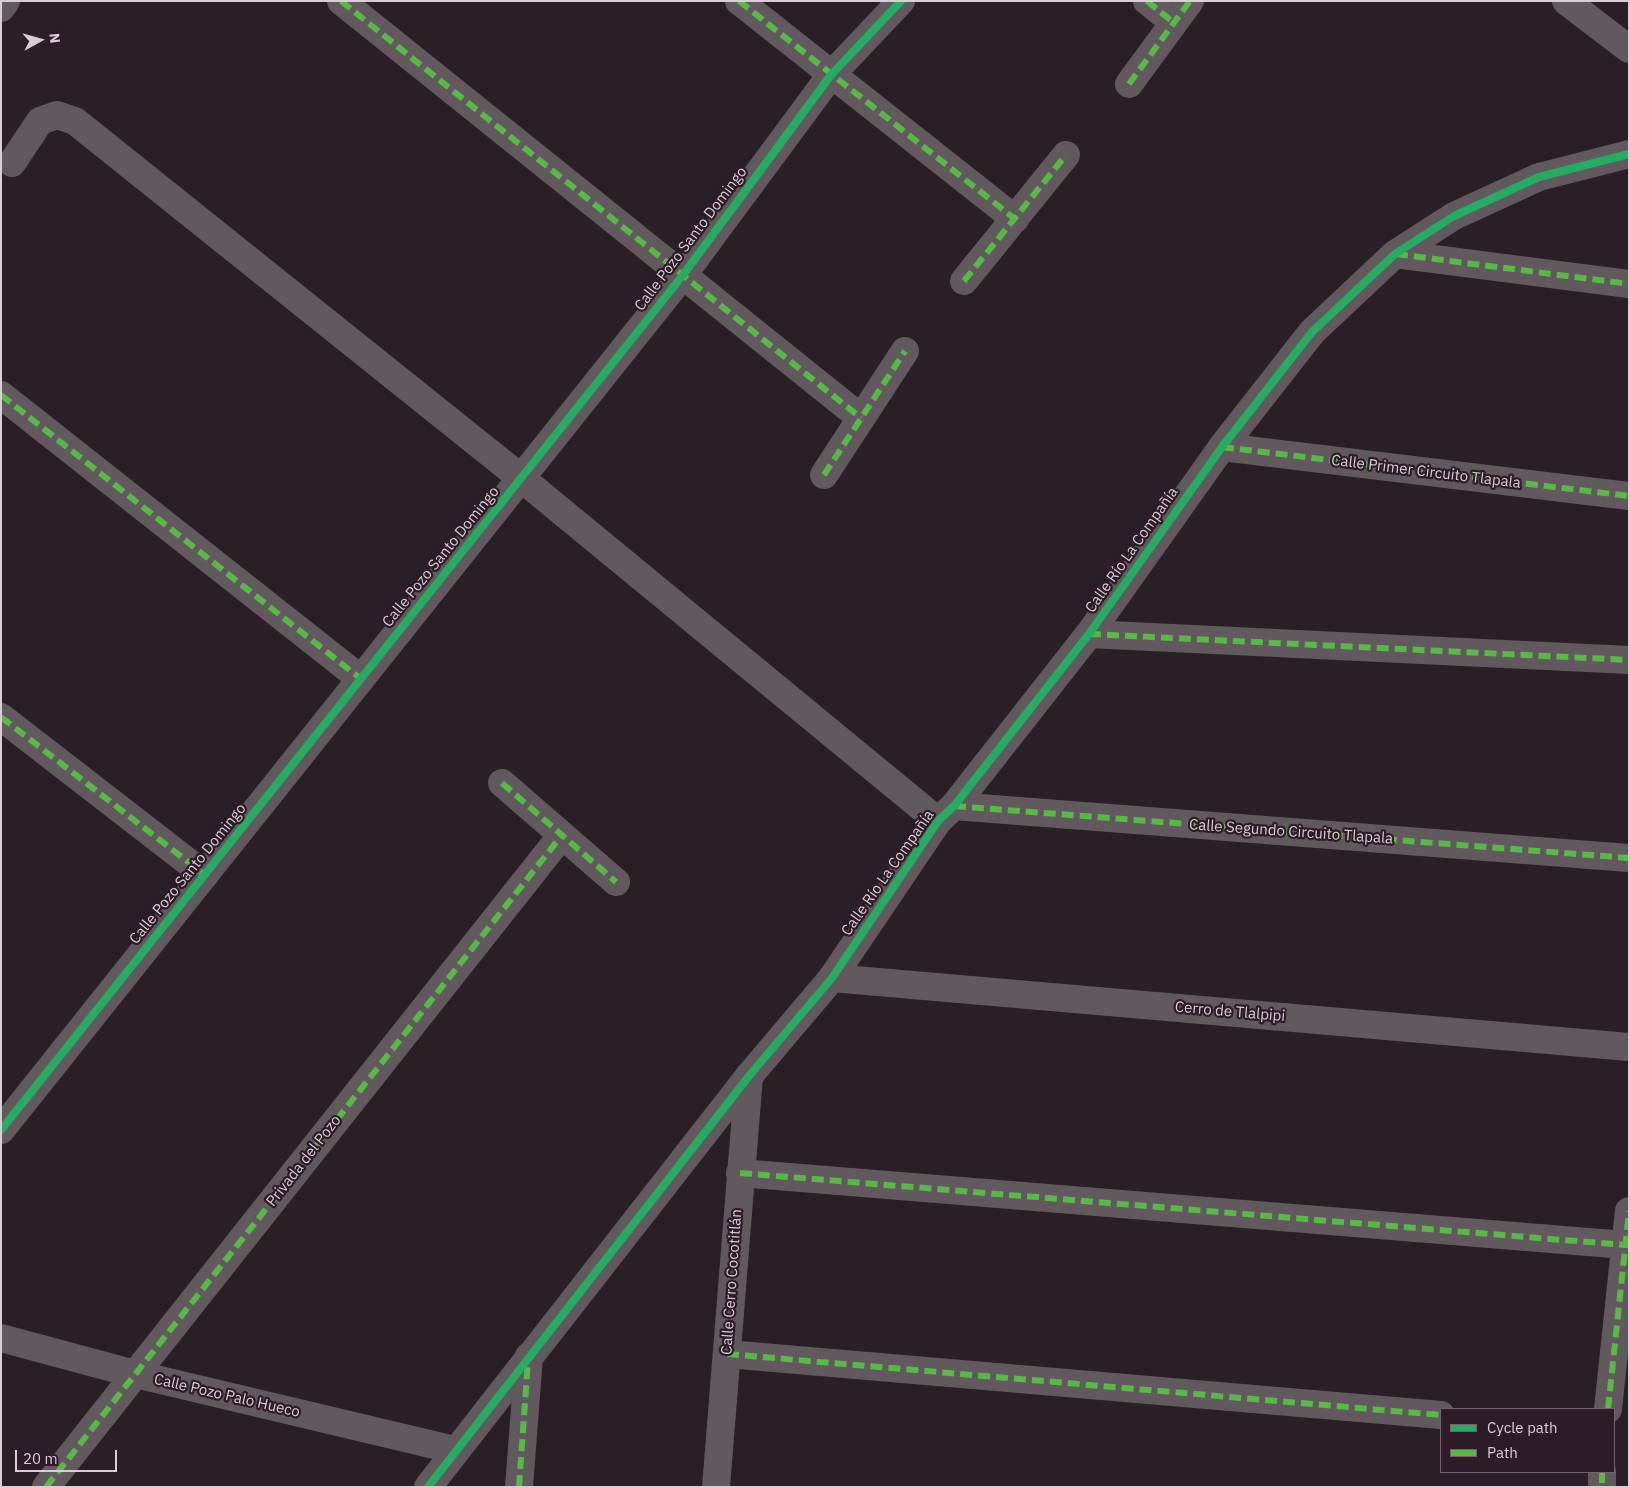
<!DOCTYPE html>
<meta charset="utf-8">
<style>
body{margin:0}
#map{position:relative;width:1630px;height:1488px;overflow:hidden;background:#2a1f27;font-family:"IBM Plex Sans",sans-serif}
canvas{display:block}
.frame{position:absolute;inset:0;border:2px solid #dacdd5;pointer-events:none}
.legend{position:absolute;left:1440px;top:1408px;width:175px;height:65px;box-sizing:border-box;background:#2e1b28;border:1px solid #73626d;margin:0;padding:6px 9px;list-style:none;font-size:15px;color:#dacdd5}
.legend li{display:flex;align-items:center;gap:10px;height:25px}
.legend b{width:25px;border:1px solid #73626d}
.north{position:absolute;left:15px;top:15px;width:50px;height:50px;-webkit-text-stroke:4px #2e1b28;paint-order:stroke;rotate:83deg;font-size:14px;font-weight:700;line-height:20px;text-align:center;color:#dacdd5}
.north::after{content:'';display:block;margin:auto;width:18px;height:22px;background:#dacdd5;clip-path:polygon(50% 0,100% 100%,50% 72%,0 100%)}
.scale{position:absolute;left:15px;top:1450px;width:102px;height:22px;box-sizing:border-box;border:2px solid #dacdd5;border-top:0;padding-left:6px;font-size:15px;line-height:18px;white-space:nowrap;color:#dacdd5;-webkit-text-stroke:4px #2e1b28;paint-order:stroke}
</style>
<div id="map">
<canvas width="1630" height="1488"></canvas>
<div class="frame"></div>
<ul class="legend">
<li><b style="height:6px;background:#26ab63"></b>Cycle path</li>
<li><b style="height:6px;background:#58b947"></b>Path</li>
</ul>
<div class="north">N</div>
<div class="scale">20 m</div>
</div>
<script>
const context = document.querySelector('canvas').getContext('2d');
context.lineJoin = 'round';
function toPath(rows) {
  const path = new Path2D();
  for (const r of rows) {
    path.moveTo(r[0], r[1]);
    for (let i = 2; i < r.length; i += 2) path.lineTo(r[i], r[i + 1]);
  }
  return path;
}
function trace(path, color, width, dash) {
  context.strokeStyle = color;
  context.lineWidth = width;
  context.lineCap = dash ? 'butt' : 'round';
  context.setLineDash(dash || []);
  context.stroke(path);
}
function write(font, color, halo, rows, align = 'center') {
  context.font = font + ' "IBM Plex Sans",sans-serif';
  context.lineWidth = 4.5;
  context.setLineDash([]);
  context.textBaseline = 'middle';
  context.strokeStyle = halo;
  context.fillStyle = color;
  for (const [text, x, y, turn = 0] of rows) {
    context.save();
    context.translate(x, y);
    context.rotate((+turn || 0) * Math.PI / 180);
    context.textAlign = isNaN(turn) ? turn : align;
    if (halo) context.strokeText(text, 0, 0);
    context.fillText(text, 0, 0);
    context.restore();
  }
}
trace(toPath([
 [341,1,861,418],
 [739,1,1015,219],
 [1147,1,1174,23],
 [1566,1,1629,49],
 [1,8,6,1],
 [1129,84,1190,1],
 [12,163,40,121,57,115,75,121,521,478,938,821],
 [1395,254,1629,284],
 [964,281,1066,155],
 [1,395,361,679],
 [1222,447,1629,496],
 [824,475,905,351],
 [1089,634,1629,660],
 [1,717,205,875],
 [502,783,616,882],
 [954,806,1629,858],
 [832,978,1629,1047],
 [1,1130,683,275,831,75,901,1],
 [740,1173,1625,1245],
 [1,1338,135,1374,455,1450],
 [727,1354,1441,1415],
 [1608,1409,1629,1211],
 [1602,1483,1602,1472],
 [46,1487,562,835],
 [519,1487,529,1356],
 [716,1487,749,1076]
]), '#62595f', 28);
trace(toPath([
 [428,1487,749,1076,832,978,938,821,954,806,1089,634,1222,447,1312,332,1395,254,1454,216,1539,177,1629,154]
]), '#62595f', 28);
trace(toPath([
 [341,1,861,418],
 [739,1,1015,219],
 [1147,1,1174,23],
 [1129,84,1190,1],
 [1396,254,1629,284],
 [964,281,1066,155],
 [1,395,361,679],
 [1222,447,1629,496],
 [824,475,905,351],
 [1089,634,1629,660],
 [1,717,205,875],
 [502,783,616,882],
 [954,806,1629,858],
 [740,1173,1625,1245],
 [727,1354,1441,1415],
 [1608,1409,1629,1211],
 [1602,1483,1602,1472],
 [46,1487,562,835],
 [519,1487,528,1360]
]), '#58b947', 6, [12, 6]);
trace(toPath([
 [1,1130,683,275,831,75,901,1],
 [428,1487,749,1076,832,978,938,821,954,806,1089,634,1222,447,1312,332,1395,254,1454,216,1539,177,1629,154]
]), '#26ab63', 8);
write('15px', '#dacdd5', '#2e1b28', [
 ["Calle Pozo Santo Domingo",691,239,-53],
 ["Calle Primer Circuito Tlapala",1426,472,7],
 ["Calle Río La Compañía",1132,550,-55],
 ["Calle Pozo Santo Domingo",441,557,-51],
 ["Calle Segundo Circuito Tlapala",1291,832,4],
 ["Calle Río La Compañía",888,873,-55],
 ["Calle Pozo Santo Domingo",188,874,-51],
 ["Cerro de Tlalpipi",1230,1012,5],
 ["Privada del Pozo",304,1161,-52],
 ["Calle Cerro Cocotitlán",732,1282,-86],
 ["Calle Pozo Palo Hueco",227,1396,13]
]);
</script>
